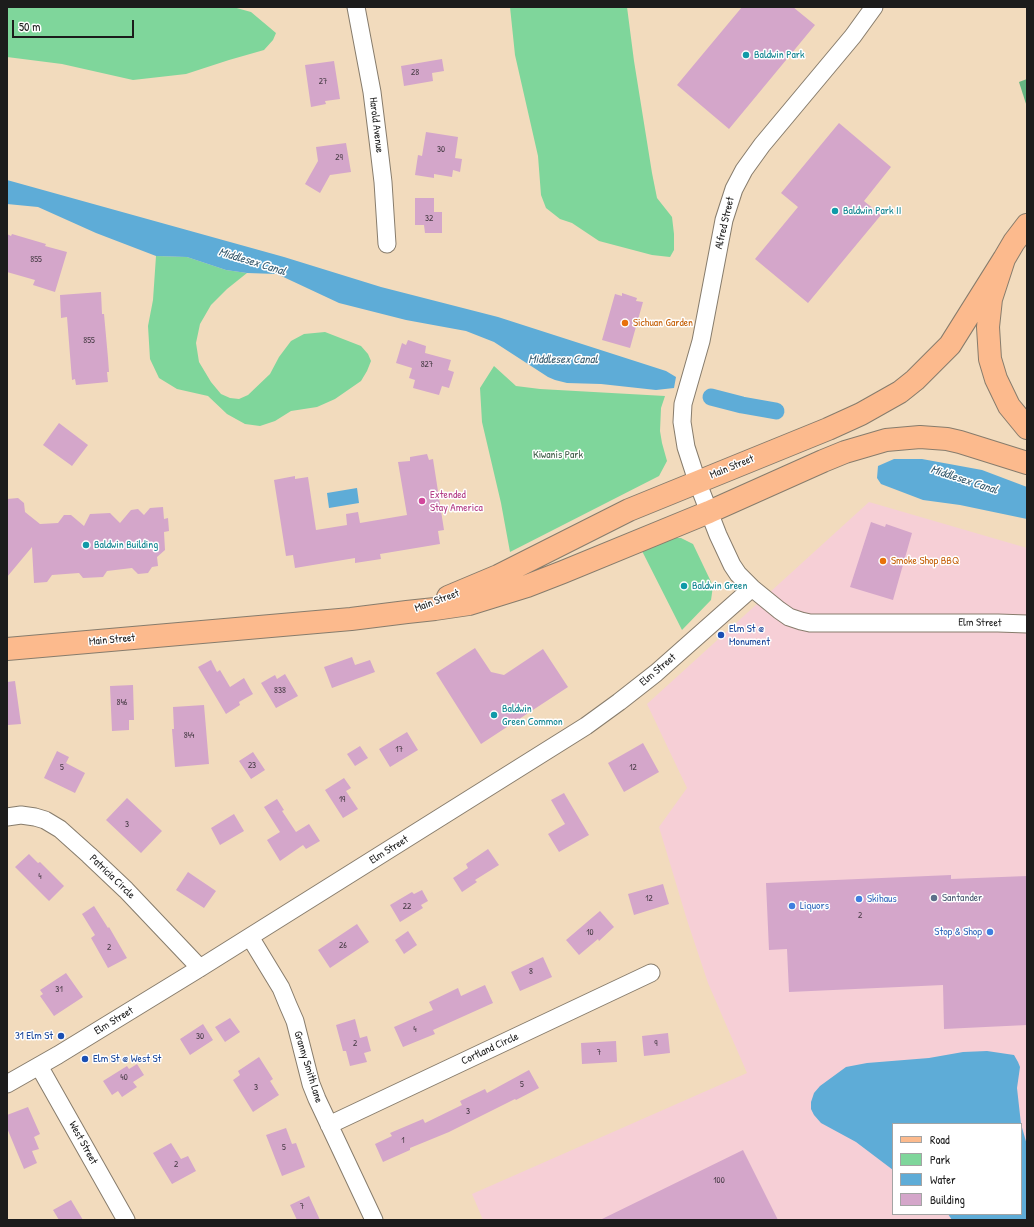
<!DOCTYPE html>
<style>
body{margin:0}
#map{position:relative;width:1034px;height:1227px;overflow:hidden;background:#f2dbbd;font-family:"Patrick Hand",sans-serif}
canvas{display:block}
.frame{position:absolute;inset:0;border:8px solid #1c1c1c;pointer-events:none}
.legend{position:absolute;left:892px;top:1123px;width:130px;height:92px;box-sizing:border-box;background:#fff;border:1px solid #a4a4a4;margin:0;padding:5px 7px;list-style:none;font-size:12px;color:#1c1c1c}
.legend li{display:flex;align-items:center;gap:8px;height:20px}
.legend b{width:20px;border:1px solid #a4a4a4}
.scale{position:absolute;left:12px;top:20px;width:122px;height:18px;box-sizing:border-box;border:2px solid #1c1c1c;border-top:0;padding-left:5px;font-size:12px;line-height:14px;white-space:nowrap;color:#1c1c1c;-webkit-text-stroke:3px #fff;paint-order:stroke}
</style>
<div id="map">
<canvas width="1034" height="1227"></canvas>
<div class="frame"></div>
<ul class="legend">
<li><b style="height:5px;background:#fcba8d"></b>Road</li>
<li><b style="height:11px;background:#7fd69b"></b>Park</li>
<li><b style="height:11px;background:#5eacd7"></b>Water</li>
<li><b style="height:11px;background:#d4a6ca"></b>Building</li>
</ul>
<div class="scale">50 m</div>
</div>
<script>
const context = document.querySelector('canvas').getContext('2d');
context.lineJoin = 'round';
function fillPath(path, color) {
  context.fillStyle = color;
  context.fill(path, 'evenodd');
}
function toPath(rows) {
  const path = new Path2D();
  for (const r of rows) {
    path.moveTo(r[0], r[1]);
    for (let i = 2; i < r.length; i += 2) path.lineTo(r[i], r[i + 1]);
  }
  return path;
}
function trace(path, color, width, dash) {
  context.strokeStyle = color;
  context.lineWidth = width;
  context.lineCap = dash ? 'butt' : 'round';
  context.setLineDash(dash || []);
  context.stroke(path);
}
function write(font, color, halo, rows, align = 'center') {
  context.font = font + ' "Patrick Hand",sans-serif';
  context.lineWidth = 3;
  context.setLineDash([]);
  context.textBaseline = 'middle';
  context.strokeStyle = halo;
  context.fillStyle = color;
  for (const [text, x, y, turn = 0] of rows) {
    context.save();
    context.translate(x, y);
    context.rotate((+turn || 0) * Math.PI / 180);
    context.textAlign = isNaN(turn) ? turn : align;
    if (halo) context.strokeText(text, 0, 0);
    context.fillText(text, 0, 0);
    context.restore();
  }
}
fillPath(toPath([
 [869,502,1027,548,1027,1220,483,1220,472,1194,747,1073,708,983,687,920,659,827,687,788,647,704],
 [893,1124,1021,1124,1021,1214,893,1214]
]), '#f6cfd6');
fillPath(toPath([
 [7,7,233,7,251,12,276,33,273,40,264,50,229,60,186,74,133,80,62,64,7,57],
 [510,7,627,7,634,61,652,173,657,198,672,217,674,234,674,250,670,257,652,255,599,241,572,223,560,219,546,208,541,195,538,156,515,55],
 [156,256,187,257,226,270,247,273,227,289,211,305,200,324,196,343,199,362,211,382,221,394,230,398,239,399,248,395,270,374,279,357,291,341,304,334,325,332,361,346,368,354,371,361,367,371,361,381,335,399,317,407,291,411,275,421,260,426,245,424,227,414,208,396,177,389,159,378,150,359,148,326,153,300],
 [494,366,516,386,540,389,665,396,661,408,660,431,662,443,667,461,659,476,510,552,501,503,482,422,480,388],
 [671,538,681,538,693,544,713,586,711,600,682,630,641,549]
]), '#7fd69b');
fillPath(toPath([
 [1027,79,1027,107,1019,82]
]), '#67b783');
fillPath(toPath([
 [7,180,284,257,381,287,498,317,666,371,676,377,674,388,656,390,601,384,567,383,555,380,548,377,494,342,466,331,406,320,339,303,277,274,247,273,226,270,187,257,156,256,96,233,38,207,7,204],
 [894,459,922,459,982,470,1027,487,1027,519,960,505,923,500,881,484,877,478,878,466],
 [357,488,359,503,329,508,327,493],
 [987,1051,1014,1055,1018,1062,1020,1067,1017,1088,1021,1124,893,1124,893,1170,856,1142,821,1123,814,1115,811,1109,811,1102,814,1093,820,1086,846,1067,867,1063,929,1058,963,1052],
 [1021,1124,1027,1145,1027,1220,952,1220,948,1214,1021,1214]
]), '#5eacd7');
trace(toPath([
 [711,397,742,405,776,411]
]), '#5eacd7', 17);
fillPath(toPath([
 [742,7,793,7,815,25,729,129,677,85],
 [442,59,444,71,432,73,433,81,404,86,401,66],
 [334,61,340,99,325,101,326,104,311,107,305,65],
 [839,123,891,167,864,201,881,215,808,303,755,259,798,207,781,193],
 [426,132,458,137,455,158,462,159,460,172,453,170,452,177,434,174,434,178,415,175,418,155,422,156],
 [346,143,351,172,330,175,320,193,305,184,318,161,316,147],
 [415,198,434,198,434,212,442,212,442,233,425,233,424,225,415,225],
 [7,234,11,236,12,234,46,244,45,246,67,252,55,292,33,285,35,280,7,272],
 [101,292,102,314,104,314,108,358,109,372,107,372,108,382,76,385,75,379,72,380,67,317,61,318,60,295],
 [622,293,637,298,636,301,643,302,630,348,602,340,615,294,622,296],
 [408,340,426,346,425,353,451,360,448,370,454,372,449,388,442,386,439,395,413,388,415,380,409,378,412,368,396,363,402,343,406,345],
 [59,423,88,445,72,466,43,445],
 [427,454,429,460,433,459,444,530,438,531,440,544,380,554,381,559,355,563,355,558,295,568,293,555,286,556,274,480,295,476,295,479,308,477,316,530,347,525,346,514,358,512,360,523,407,515,398,462,410,461,410,457],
 [18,498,24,503,25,512,40,524,58,523,64,515,71,515,84,526,90,514,110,513,120,523,131,510,138,509,144,515,150,508,163,507,164,519,168,518,169,531,164,532,165,550,157,557,158,566,152,567,148,573,138,574,132,568,107,571,103,577,83,578,79,573,52,575,47,582,34,583,32,547,7,577,7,499],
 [871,522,885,527,886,524,912,533,893,600,850,587],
 [475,648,491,672,504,675,543,649,568,687,481,744,436,673],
 [352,657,355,665,370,660,375,672,332,688,324,667],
 [211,660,217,672,220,670,230,687,244,678,253,694,239,702,240,705,226,714,198,667],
 [285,674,298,696,276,708,261,683,275,675,277,679],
 [15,681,21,724,8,725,7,682],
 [133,685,134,720,129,720,129,730,112,731,110,686],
 [204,705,209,764,175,767,172,729,174,729,173,707],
 [407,732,418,750,390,767,379,749],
 [643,743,659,772,624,792,608,763],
 [360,746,368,758,355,766,347,754],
 [57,751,69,757,66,763,85,773,75,793,44,778],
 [253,752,265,770,251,779,239,761],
 [344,778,351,788,346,791,358,809,343,818,325,790],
 [564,793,589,835,559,852,548,834,565,824,551,800],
 [127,798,162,831,141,853,106,820],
 [277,799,284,810,282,811,296,832,309,824,320,841,306,849,303,845,280,861,267,840,280,832,264,807],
 [234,814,244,831,220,845,211,828],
 [488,849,499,865,475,880,477,882,462,892,453,878,468,868,466,864],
 [29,854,38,863,40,862,64,886,49,901,15,867],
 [188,872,216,891,204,908,176,890],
 [951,875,951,879,1027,876,1027,1025,944,1029,943,985,789,992,787,949,769,950,766,883],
 [663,884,669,904,634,915,628,894],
 [422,890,428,901,421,905,423,908,400,922,390,905,412,892,414,894],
 [94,906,108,928,109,927,127,958,108,968,91,938,95,935,82,914],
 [600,911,614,927,599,941,598,939,579,955,566,940],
 [357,924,369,942,330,968,318,950],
 [408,931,417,945,404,954,395,940],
 [543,957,552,977,520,991,511,972],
 [66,973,83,997,54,1016,40,996,43,994,40,990],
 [485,985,493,1003,433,1030,435,1034,403,1047,394,1027,433,1010,429,1002,458,988,461,996],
 [230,1018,240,1032,225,1042,215,1027],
 [355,1019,360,1038,367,1036,371,1051,364,1053,367,1062,350,1066,346,1051,343,1051,336,1025],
 [203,1024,213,1040,190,1055,180,1039],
 [668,1033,670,1053,644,1056,642,1036],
 [616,1041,617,1062,582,1064,581,1043],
 [259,1057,273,1079,270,1081,279,1095,253,1112,233,1080,240,1075,238,1071],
 [137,1064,144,1075,133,1082,137,1087,122,1097,118,1091,112,1095,103,1081,127,1066,129,1069],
 [529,1070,539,1088,516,1100,515,1099,449,1132,410,1148,410,1150,383,1162,375,1144,392,1136,390,1133,423,1119,425,1123,462,1105,460,1101,485,1089,487,1093],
 [28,1107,40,1134,34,1137,39,1149,32,1151,37,1163,24,1169,7,1128,7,1115],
 [286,1128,292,1144,296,1143,305,1167,282,1176,266,1135],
 [171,1143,181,1159,188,1156,196,1171,172,1184,153,1153],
 [743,1150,778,1220,600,1220],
 [309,1196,320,1220,297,1220,290,1205],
 [71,1200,83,1220,59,1220,53,1210]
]), '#d4a6ca');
const minor = toPath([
 [356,7,372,92,378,140,383,182,387,244],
 [874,7,853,36,762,145,744,170,734,189,724,220,701,341,683,404,682,422,686,447,697,481,718,535,732,565,738,574,752,588,779,610,789,617,801,621,810,623,998,623,1027,624],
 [7,817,21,815,35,817,45,820,60,829,89,855,126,890,200,968],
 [250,937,281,988,288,1005,295,1021,311,1084,317,1099,374,1220],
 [39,1066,126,1220],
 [7,1084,58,1055,200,968,586,726,619,702,656,673,752,588],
 [329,1125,651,973]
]);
const major = toPath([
 [1027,225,1014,242,1004,259,991,299,988,327,990,359,996,379,1009,406,1027,428],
 [448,597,498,576,629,510,828,429,861,414,900,392,915,380,950,345,1004,259],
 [7,649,351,619,407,612,435,609,469,604,527,586,563,572,709,512,823,461,845,452,886,440,920,437,947,439,960,442,1027,463]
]);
trace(minor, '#877c6c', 19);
trace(major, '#877c6c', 24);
trace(minor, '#fff', 17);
trace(major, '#fcba8d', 22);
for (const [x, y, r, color] of [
 [746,55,4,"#0f9aa8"],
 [835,211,4,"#0f9aa8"],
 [625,323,4,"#e8710a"],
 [422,501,4,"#d1479c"],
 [86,545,4,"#0f9aa8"],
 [883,561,4,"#e8710a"],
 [684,586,4,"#0f9aa8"],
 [721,635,4,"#1a4fb4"],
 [494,715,4,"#0f9aa8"],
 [934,898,4,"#5c6f8a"],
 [859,899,4,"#3f7fe0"],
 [792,906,4,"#3f7fe0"],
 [990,932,4,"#3f7fe0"],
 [61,1036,4,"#1a4fb4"],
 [85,1059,4,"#1a4fb4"]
]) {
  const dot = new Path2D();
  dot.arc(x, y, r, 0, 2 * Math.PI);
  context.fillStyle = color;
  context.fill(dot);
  trace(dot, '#fff', 1.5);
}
write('9px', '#4a3e48', null, [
 ["28",415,73],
 ["27",323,82],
 ["30",441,150],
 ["29",339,158],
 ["32",429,219],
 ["855",36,260],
 ["855",89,341],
 ["827",427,365],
 ["838",280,691],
 ["846",122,703],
 ["844",189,736],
 ["17",399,750],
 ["23",252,766],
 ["5",62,768],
 ["12",633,768],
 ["19",342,800],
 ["3",127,825],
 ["4",40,877],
 ["12",649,899],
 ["22",407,907],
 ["2",860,916],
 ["10",590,933],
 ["26",343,946],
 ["2",109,948],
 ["8",531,972],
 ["31",59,990],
 ["4",415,1030],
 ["30",200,1037],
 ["2",355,1044],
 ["9",656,1044],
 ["7",599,1053],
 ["40",124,1078],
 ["5",522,1085],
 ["3",256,1088],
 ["3",468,1112],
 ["1",403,1141],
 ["5",284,1148],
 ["2",176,1165],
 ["100",719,1181],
 ["7",302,1207]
]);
write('11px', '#0d838f', '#fff', [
 ["Baldwin Park",754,55],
 ["Baldwin Park II",843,211],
 ["Baldwin Building",94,545],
 ["Baldwin Green",692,586],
 ["Baldwin",502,709],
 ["Green Common",502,722]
], 'left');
write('11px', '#1c1c1c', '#fff', [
 ["Harold Avenue",376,125,83],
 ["Alfred Street",725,223,-77],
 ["Main Street",732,467,-22],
 ["Main Street",437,601,-20],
 ["Elm Street",980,623,1],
 ["Main Street",112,640,-5],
 ["Elm Street",658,670,-40],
 ["Elm Street",389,850,-32],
 ["Patricia Circle",112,877,44],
 ["Elm Street",114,1021,-31],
 ["Cortland Circle",490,1049,-25],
 ["Granny Smith Lane",308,1067,73],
 ["West Street",83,1143,61]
]);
write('11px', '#c56008', '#fff', [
 ["Sichuan Garden",633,323],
 ["Smoke Shop BBQ",891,561]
], 'left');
write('11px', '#3f5d48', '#fff', [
 ["Kiwanis Park",558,455]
]);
write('11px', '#b23c85', '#fff', [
 ["Extended",430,495],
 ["Stay America",430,508]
], 'left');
write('11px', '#164399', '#fff', [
 ["Elm St @",729,629],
 ["Monument",729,642],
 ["31 Elm St",53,1036,"right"],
 ["Elm St @ West St",93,1059]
], 'left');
write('11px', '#4e5e75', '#fff', [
 ["Santander",942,898]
], 'left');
write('11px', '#366cbe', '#fff', [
 ["Skihaus",867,899],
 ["Liquors",800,906],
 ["Stop & Shop",982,932,"right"]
], 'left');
write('italic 12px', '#3a5d70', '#fff', [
 ["Middlesex Canal",252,262,17],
 ["Middlesex Canal",563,360],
 ["Middlesex Canal",964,480,18]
]);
</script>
